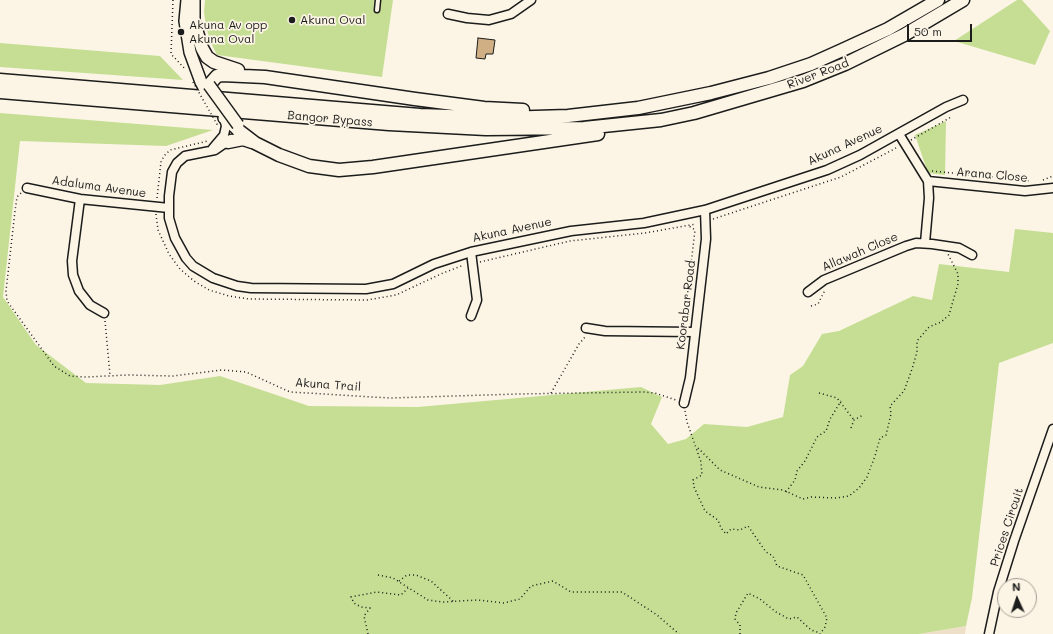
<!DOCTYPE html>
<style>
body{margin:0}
#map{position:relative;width:1053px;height:634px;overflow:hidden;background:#fcf5e5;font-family:Mali,sans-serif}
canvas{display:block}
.north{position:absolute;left:997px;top:578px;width:40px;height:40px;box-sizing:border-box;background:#fcf5e5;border:1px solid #a29e95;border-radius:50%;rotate:357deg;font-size:11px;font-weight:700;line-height:16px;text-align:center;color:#1c1c1c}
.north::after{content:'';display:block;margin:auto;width:14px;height:18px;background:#1c1c1c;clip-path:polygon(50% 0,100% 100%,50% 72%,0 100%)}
.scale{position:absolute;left:907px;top:24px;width:65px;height:18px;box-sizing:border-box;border:2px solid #1c1c1c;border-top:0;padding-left:5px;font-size:12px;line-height:14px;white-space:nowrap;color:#1c1c1c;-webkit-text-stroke:3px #fcf5e5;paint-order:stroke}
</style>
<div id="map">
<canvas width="1053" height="634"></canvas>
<div class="north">N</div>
<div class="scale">50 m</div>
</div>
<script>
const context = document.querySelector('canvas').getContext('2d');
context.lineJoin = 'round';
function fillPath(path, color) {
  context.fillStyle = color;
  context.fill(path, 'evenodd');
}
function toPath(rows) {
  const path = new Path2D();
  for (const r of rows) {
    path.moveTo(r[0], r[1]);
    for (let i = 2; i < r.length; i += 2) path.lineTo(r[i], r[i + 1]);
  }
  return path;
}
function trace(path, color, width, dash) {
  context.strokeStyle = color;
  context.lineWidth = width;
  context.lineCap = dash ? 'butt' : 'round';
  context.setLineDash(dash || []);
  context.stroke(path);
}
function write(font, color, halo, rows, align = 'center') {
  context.font = font + ' Mali,sans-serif';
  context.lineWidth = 3.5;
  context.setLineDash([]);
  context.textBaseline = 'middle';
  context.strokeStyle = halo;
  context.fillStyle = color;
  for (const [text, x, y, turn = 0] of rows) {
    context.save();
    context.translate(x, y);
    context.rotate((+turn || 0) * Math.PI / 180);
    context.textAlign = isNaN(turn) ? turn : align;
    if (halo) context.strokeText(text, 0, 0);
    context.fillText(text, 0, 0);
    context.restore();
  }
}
fillPath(toPath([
 [966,626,965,634,919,634]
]), '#eee0c8');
fillPath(toPath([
 [205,0,393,0,382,77,217,55,210,41,206,26,204,12],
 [1017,0,1022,0,1050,31,1035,65,954,41],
 [0,43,160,56,183,80,0,67],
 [0,113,213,130,166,146,20,141,3,297,36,345,86,383,160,385,220,376,309,406,418,407,641,387,662,397,651,424,668,444,686,439,704,424,747,427,783,417,790,375,803,366,822,334,839,331,913,296,932,300,939,264,1009,272,1015,229,1053,233,1053,343,999,363,972,598,966,626,919,634,0,634],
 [946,121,945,175,928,173,915,135]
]), '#c5de94');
const building = toPath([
 [478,38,495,40,493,54,486,54,485,59,476,58,478,38]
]);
fillPath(building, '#cfaf83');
trace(building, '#1c1c1c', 1);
const service = toPath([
 [377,10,378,0]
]);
const minor = toPath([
 [448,14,467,18,489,20,511,14,531,0],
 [899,134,928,181,929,198,925,243],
 [231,139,215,150,185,156,177,163,172,172,169,196,169,218,175,238,186,258,193,266,213,278,237,286,251,288,366,289,393,284,434,264,471,252,571,231,644,223,705,210,827,170,860,155,946,107,963,100],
 [213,148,224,135,226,126,224,118],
 [928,181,1025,191,1053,188],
 [27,188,80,199,169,208],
 [80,199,72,261,73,275,79,291,90,305,104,313],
 [471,252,477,300,471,316],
 [808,292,824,280,906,246,916,243,932,244,959,248,972,255],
 [586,328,605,331,694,332],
 [684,403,690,378,706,239,705,210],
 [989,634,998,592,1014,541,1053,429]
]);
const secondary = toPath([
 [187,0,185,21,190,52,201,82,209,97],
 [194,0,194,31],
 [224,118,238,130]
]);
const primary = toPath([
 [194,23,202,48,207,57,214,62,238,70],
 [0,80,420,115,503,118,568,116,638,108,711,93,769,78,811,64,840,51,888,29,938,0],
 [209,85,217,76,222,75,265,77,415,99,484,108,523,110],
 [0,92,389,124,486,129,584,128,661,120,694,113,803,81,845,64,904,35,963,0],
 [238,130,255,143,279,155,309,166,339,170,373,167,598,134],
 [228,142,243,139,252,142]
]);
trace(service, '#1c1c1c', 7);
trace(minor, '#1c1c1c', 11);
trace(secondary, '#1c1c1c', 14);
trace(primary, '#1c1c1c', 15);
trace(toPath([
 [173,0,171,54,186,70],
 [911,140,951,117],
 [932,171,1031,181],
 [1043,180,1053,176],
 [21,193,17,197,15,211,6,291,7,301,54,366,70,376,86,377,128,375,173,376,222,370,246,372,290,392,390,398,517,394,644,392,655,393,676,400],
 [157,198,161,162,164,156,170,150,208,141],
 [156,214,158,230,169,254,180,269,194,281,209,290,229,296,249,299,367,300,396,295,443,273,464,265],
 [713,219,841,177,898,147],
 [480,262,570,241,645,233,696,224],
 [811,306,818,304,825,290],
 [105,321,110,375],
 [684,324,695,230,689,226],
 [551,393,579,344,585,337],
 [819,393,837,398,854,420],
 [685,411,687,422,701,462,702,475,693,480,694,487,705,511,718,520,721,528,726,534,731,529,740,530,748,526,766,552,773,556,777,566,803,575,827,618,825,627,820,634],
 [851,428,854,420,863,415],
 [698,448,720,470,759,487,783,490,803,499,811,497,836,498,849,496,859,488,867,477,875,456,880,438,886,435,891,414,890,406,904,391,912,369,917,352,917,341,929,327,941,322,949,315,958,284,958,274,948,254],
 [786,492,795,480,797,471,805,461,817,437,826,431,830,419,841,401],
 [378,575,393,578,428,600,442,602,478,600,504,603,520,599,531,586,553,581,571,592,622,592,657,615,679,634],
 [399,581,407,575,416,575,431,581,454,602],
 [368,634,364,616,370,608,361,607,354,603,351,597,377,592,401,595,408,588],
 [740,634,740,625,735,619,736,613,748,593,760,599,776,612,789,619,797,617,811,630,820,633]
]), '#1c1c1c', 1.5, [1, 3]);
trace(service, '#fcf5e5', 4);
trace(minor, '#fcf5e5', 8);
trace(secondary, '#fcf5e5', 11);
trace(primary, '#fcf5e5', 12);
const secondaryBridge = toPath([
 [209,85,238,125]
]);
trace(secondaryBridge, '#1c1c1c', 14, []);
trace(toPath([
 [193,82,218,126]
]), '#1c1c1c', 1.5, [1, 3]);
trace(secondaryBridge, '#fcf5e5', 11);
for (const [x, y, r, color] of [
 [292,20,4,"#1c1c1c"],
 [181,32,4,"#1c1c1c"]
]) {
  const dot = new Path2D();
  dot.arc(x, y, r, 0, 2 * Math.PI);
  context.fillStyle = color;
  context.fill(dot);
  trace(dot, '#fcf5e5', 1.5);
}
write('12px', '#1c1c1c', '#fcf5e5', [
 ["Akuna Oval",300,20],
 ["Akuna Av opp",189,25],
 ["Akuna Oval",189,39]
], 'left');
write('12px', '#1c1c1c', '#fcf5e5', [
 ["River Road",818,74,-21],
 ["Bangor Bypass",330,119,5],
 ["Akuna Avenue",845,145,-25],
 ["Arana Close",992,175,5],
 ["Adaluma Avenue",99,187,8],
 ["Akuna Avenue",512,230,-12],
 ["Allawah Close",860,252,-23],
 ["Koorabar Road",686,305,-83],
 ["Akuna Trail",328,385,4],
 ["Prices Circuit",1007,527,-72]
]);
</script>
